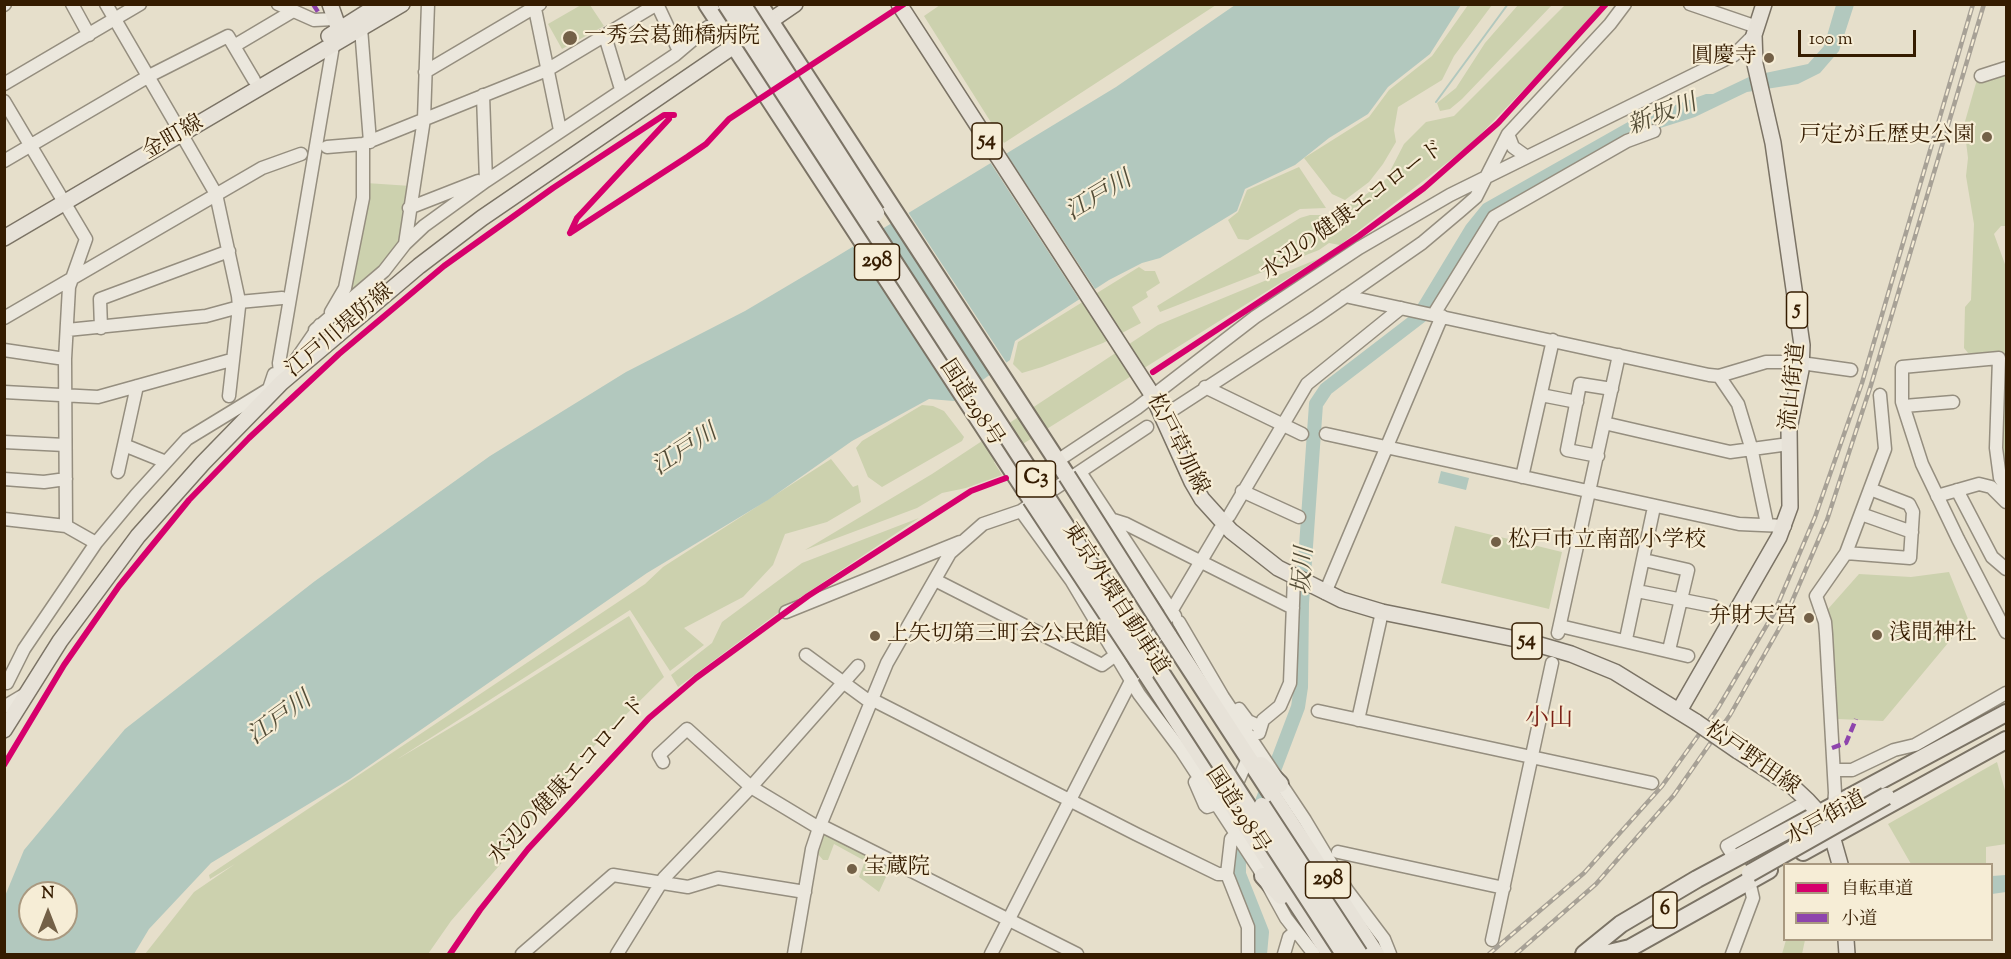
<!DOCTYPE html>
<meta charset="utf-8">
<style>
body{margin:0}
#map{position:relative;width:2011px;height:959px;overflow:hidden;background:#e6dfcb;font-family:"Sorts Mill Goudy","Noto Serif JP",serif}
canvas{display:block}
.frame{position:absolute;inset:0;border:6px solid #351c00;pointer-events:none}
.legend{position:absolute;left:1783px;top:863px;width:210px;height:78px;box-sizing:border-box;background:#f6edd6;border:2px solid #a99980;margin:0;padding:8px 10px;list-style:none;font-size:18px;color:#351c00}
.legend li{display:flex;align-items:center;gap:12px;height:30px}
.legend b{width:30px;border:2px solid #a99980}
.north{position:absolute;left:18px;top:881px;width:60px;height:60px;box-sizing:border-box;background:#f6edd6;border:2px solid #a99980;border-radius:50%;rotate:0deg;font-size:16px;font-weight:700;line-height:24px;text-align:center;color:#351c00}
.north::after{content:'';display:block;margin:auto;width:21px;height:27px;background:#736047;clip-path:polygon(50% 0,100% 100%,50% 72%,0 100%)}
.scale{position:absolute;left:1798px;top:30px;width:118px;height:27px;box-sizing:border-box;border:3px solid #351c00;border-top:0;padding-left:8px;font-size:18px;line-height:21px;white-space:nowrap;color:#351c00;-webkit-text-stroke:4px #f6edd6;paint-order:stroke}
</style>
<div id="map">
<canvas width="2011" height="959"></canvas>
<div class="frame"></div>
<ul class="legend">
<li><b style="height:8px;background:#d6006c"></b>自転車道</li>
<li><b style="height:8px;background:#8e44ad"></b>小道</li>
</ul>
<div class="north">N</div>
<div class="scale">100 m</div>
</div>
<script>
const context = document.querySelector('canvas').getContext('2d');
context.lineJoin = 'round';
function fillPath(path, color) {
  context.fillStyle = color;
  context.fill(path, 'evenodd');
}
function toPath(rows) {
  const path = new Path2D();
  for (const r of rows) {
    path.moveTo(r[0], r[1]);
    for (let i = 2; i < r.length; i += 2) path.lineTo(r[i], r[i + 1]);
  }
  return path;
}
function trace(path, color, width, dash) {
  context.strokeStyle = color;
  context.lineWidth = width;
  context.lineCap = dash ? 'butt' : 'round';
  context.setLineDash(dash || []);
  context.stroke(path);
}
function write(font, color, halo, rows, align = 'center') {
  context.font = font + ' "Sorts Mill Goudy","Noto Serif JP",serif';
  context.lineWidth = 4.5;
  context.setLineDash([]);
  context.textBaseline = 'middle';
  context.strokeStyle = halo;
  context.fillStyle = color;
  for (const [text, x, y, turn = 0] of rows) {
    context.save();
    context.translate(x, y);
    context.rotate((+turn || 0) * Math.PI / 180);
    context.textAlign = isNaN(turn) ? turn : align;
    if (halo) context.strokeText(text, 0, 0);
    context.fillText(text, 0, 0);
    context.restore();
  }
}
fillPath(toPath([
 [590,5,604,26,562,49,548,24,581,5],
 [940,5,940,4,1216,5,1004,143,924,16],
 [1468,5,1492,5,1454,56,1442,80,1398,107,1394,130,1396,142,1383,164,1369,182,1345,200,1332,194,1304,158,1369,117,1389,90,1432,56],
 [1518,5,1552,5,1462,99,1450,109,1440,111,1437,103,1456,88,1485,43],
 [1565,5,1606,5,1470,145,1340,245,1329,243,1319,250,1160,312,1157,306,1300,218,1310,215,1330,215,1360,199,1386,179,1404,144,1426,122,1454,116],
 [2006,62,2006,226,2001,226,1994,234,2006,267,2006,483,1997,471,1994,363,1991,357,1968,353,1964,348,1965,307,1971,300,1974,224,1966,176,1968,158,1964,125,1978,76],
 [1299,167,1326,208,1300,209,1248,240,1238,239,1228,220,1238,212,1247,190],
 [366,183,411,186,402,242,384,267,349,298,346,293],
 [1320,258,994,462,1002,475,966,488,942,493,917,508,805,550,932,474,1158,325],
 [1139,267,1145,271,1155,271,1160,283,1146,292,1148,297,1132,307,1141,323,1103,343,1042,367,1022,373,1013,364,1018,342],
 [922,405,933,406,944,411,964,437,962,441,882,487,868,477,856,448,862,441],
 [831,459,853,487,858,485,861,502,827,522,785,534,773,565,743,597,684,628,704,645,670,671,630,610,396,760,472,715,629,616,664,677,581,759,505,859,451,921,428,954,145,954,194,892,235,864,210,879,209,875,645,584,663,567],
 [919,518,783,609,678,687,671,675,712,643,722,622,802,563],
 [1455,526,1562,552,1549,609,1441,583],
 [1949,572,1968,619,1883,721,1837,719,1828,609,1859,574,1911,577],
 [1997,762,2006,794,2006,844,1986,847,1986,864,1911,864,1888,824],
 [824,833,891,866,879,892,859,877,865,861,834,844,828,860,823,860,818,854],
 [1786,940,1805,940,1802,954,1782,954]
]), '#ccd1ae');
fillPath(toPath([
 [1235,5,1461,5,1430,54,1388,87,1368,114,1329,138,1295,165,1245,189,1237,211,1160,258,1142,263,1109,280,1015,341,1010,360,954,401,929,399,852,441,768,500,647,573,350,779,211,863,149,929,134,954,5,954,5,896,24,850,125,729,315,581,490,456,626,372,745,311,826,263,1116,87],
 [30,893,66,893,66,929,30,929],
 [1836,5,1854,5,1839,51,1820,73,1798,84,1747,92,1695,117,1654,130,1505,205,1433,310,1412,314,1466,225,1483,204,1628,122,1706,94,1713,94,1751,76,1808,64,1824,46],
 [1441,471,1469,478,1466,490,1438,483],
 [2006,875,2006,892,1992,894,1992,876]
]), '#b2c8be');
fillPath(toPath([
 [1004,150,1097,292,1081,302,988,159],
 [906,209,1008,365,992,377,889,219]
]), '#e6dfcb');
trace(toPath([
 [1436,102,1508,4]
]), '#b2c8be', 2);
trace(toPath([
 [1257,815,1298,707,1301,687,1302,603,1316,404,1326,389,1425,313,1430,304],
 [1248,838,1239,863,1239,874,1262,932,1260,954]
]), '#b2c8be', 14);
const minor = toPath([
 [72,4,89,35],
 [106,4,177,126],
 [278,4,314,20,334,19],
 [534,4,560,130],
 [657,4,679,51],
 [1690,4,1757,27],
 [4,5,5,4],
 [361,28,370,142],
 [605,36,621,89],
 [234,46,293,11],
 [425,72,540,4],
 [1981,76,2006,68],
 [4,84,140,4],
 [4,101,86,239,69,287,65,359,66,526,96,543],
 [1508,134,1513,147,1527,157],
 [182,135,216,194,238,296,239,307,229,396],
 [327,147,363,144,547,70,657,4],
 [4,161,149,76,228,36,254,80],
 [486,181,675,55,708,27],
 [409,208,478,181],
 [405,244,424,119,428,4],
 [1345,296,1709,375,1719,376,1766,362,1801,362],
 [239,302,282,298],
 [331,312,345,288,363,198,363,144],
 [1434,314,1494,217,1627,141,1654,131],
 [4,318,262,168,301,154],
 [101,328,100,299,229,251],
 [67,330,206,316,239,307],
 [315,330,384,271,405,244,424,226,486,181,483,95],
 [4,350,65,359],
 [1801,363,1851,370],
 [1719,376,1738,404,1751,447,1767,524],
 [282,380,320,325],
 [281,382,279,363,333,46],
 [1205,387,1302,434],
 [4,392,98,397,231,360],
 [1541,395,1577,402],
 [1904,406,1953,402],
 [1171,411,1317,316,1422,243,1460,211,1476,197,1508,134,1610,24,1625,4],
 [1604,423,1730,452,1789,444],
 [1326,434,1739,524,1785,526],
 [4,442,65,445],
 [124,445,166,462],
 [1598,456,1567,450,1580,384,1612,389],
 [118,472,137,386],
 [1080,472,1175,616],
 [1522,477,1553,340],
 [4,479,44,482,66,479],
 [1027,481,1137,408,1255,317,1359,248,1450,195,1734,55,1754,35],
 [2006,487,2000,478,1996,448,1999,358,1902,367,1902,402,1922,464,1958,539,2006,632],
 [1957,490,1992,557,2006,569],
 [1242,491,1299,517],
 [1937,496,1979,484,1991,487,2006,502],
 [1021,511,1071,580,1139,694,1181,750,1259,869,1286,918,1314,954],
 [1861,514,1912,532],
 [1229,516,1307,384,1401,308],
 [4,519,66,526],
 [1110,519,1126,524,1293,608],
 [1846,553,1910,558,1913,512,1909,504,1870,489],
 [1644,560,1688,570,1669,650],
 [935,580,1102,665,1117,654],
 [1637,591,1713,606],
 [1325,593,1442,316],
 [786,612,960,542],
 [1179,622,1223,697,1305,820,1347,890,1384,939,1390,954],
 [1560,626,1688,656],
 [1558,633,1619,355],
 [1626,639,1654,507],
 [806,655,870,702],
 [1144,657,1220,529],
 [4,681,7,683,24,649,96,543,136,495,187,439,269,389,274,374],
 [871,699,1136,834,1218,874,1227,874],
 [4,707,24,695],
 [1239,709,1248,721,1259,726],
 [1318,711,1652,783],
 [1358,720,1382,612],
 [1259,733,1263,720,1280,706,1290,683,1294,577],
 [663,762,659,755,687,729,751,787,819,828],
 [1834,770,1852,770,1894,750,1915,745,2006,693],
 [1195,782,1205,805,1207,807,1213,805],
 [1233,792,1246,763],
 [820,825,1077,954],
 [1832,832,1835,793,1826,634,1825,622,1816,596,1846,553,1885,449,1880,395],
 [1236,833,1231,839,1227,874,1248,927,1248,954],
 [1338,852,1504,888],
 [1733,856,1727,846,1808,801],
 [1492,940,1552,663],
 [522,954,613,875,688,887,718,878,805,892],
 [617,954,664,878,751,787,858,666],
 [794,954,812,849,819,828,887,663,950,553,983,524,1021,511,1147,427],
 [991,954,1134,675],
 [1284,954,1289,937,1296,931],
 [1732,954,1753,898,1750,885]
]);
const major = toPath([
 [330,4,342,38],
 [899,4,1153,396,1192,482,1202,499,1231,531,1278,568,1342,600,1382,612,1526,641,1571,654,1615,672,1696,722],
 [329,36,380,4],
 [4,238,402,4],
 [1679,711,1779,537,1790,507,1789,429,1801,370,1802,345,1773,143,1755,64,1754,35,1764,4],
 [4,730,60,641,138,536,203,463,281,383,419,266,482,218,795,4],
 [1738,751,1792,786,1808,801,1819,813,1832,836,1840,864],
 [1846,940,1847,954]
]);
const highway = toPath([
 [707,4,1031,499],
 [759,4,1067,476],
 [1168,635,1376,954],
 [1146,673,1330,954],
 [1261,765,1280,784],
 [1803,852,2006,740],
 [1263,876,1281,896],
 [1584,954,1621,924,1697,879,2006,713],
 [1605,954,1630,948,1769,870]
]);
trace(minor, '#958e7f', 15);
trace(major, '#7b7365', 18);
trace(highway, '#7b7365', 20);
trace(minor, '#ebe7dd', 12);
trace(major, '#e7e2d8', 15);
trace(highway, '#e7e2d8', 16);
const rail = toPath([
 [1489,954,1584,873,1662,786,1718,708,1774,613,1815,517,1862,383,1973,4],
 [1516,954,1596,884,1674,795,1730,715,1784,620,1827,520,1871,385,1984,4]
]);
trace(rail, '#a7a196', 4.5);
trace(rail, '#f6edd6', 2, [7]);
const majorBridge = toPath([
 [1696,722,1738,751]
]);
const highwayBridge = toPath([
 [726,4,1344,954],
 [742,4,876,213],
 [1067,476,1168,635],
 [1031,499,1146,673],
 [1262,806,1359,954],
 [1750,873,1886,796]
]);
trace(majorBridge, '#7b7365', 18, []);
trace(highwayBridge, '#7b7365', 20, []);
trace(majorBridge, '#e7e2d8', 15);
trace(highwayBridge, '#e7e2d8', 16);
trace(toPath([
 [313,4,320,15],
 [1832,748,1846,743,1856,719]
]), '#8e44ad', 4.5, [9, 4.5]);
trace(toPath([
 [570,233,687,157,706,144,729,119,904,4],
 [570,233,577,218,669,119],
 [1153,372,1359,236,1424,188,1498,123,1606,4],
 [4,765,64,665,119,586,189,500,249,438,339,354,444,266,553,188,664,115,674,115],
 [450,954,480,910,528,849,649,718,696,678,808,596,971,491,1006,478]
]), '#d6006c', 6);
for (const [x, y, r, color] of [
 [570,38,8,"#736047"],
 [1769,58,6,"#736047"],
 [1987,137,6,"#736047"],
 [1496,542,6,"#736047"],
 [1809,618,6,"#736047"],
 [1877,635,6,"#736047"],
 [875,636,6,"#736047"],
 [852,869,6,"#736047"]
]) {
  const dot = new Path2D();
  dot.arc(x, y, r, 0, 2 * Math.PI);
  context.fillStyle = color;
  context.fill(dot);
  trace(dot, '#f6edd6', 2);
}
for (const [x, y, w] of [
 [987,141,30],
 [877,262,45],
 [1797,310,21],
 [1036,479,39],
 [1527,641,30],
 [1328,880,45],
 [1665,910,24]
]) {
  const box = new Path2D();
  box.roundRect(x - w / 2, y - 18, w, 36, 4.5);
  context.fillStyle = '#f6edd6';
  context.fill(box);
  trace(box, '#351c00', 1.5);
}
write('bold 21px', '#351c00', null, [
 ["54",987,141],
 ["298",877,262],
 ["5",1797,310],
 ["C3",1036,479],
 ["54",1527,641],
 ["298",1328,880],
 ["6",1665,910]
]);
write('22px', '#351c00', '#f6edd6', [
 ["一秀会葛飾橋病院",584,38],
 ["圓慶寺",1757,58,"right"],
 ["戸定が丘歴史公園",1975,137,"right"],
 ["松戸市立南部小学校",1508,542],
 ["弁財天宮",1797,618,"right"],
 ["浅間神社",1889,635],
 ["上矢切第三町会公民館",887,636],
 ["宝蔵院",864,869]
], 'left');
write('22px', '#351c00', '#f6edd6', [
 ["金町線",174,139,-30],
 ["水辺の健康エコロード",1354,212,-36],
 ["江戸川堤防線",341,332,-40],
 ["流山街道",1795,387,-84],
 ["国道298号",970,404,57],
 ["松戸草加線",1176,445,63],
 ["東京外環自動車道",1114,600,57],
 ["松戸野田線",1751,760,35],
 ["水辺の健康エコロード",569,782,-47],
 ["国道298号",1236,811,57],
 ["水戸街道",1827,820,-29]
]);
write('italic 24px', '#544d37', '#f6edd6', [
 ["新坂川",1663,117,-21],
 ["江戸川",1100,198,-31],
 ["江戸川",686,452,-33],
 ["坂川",1306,571,-86],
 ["江戸川",281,720,-36]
]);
write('24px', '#7a1f14', '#f6edd6', [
 ["小山",1549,721]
]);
</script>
